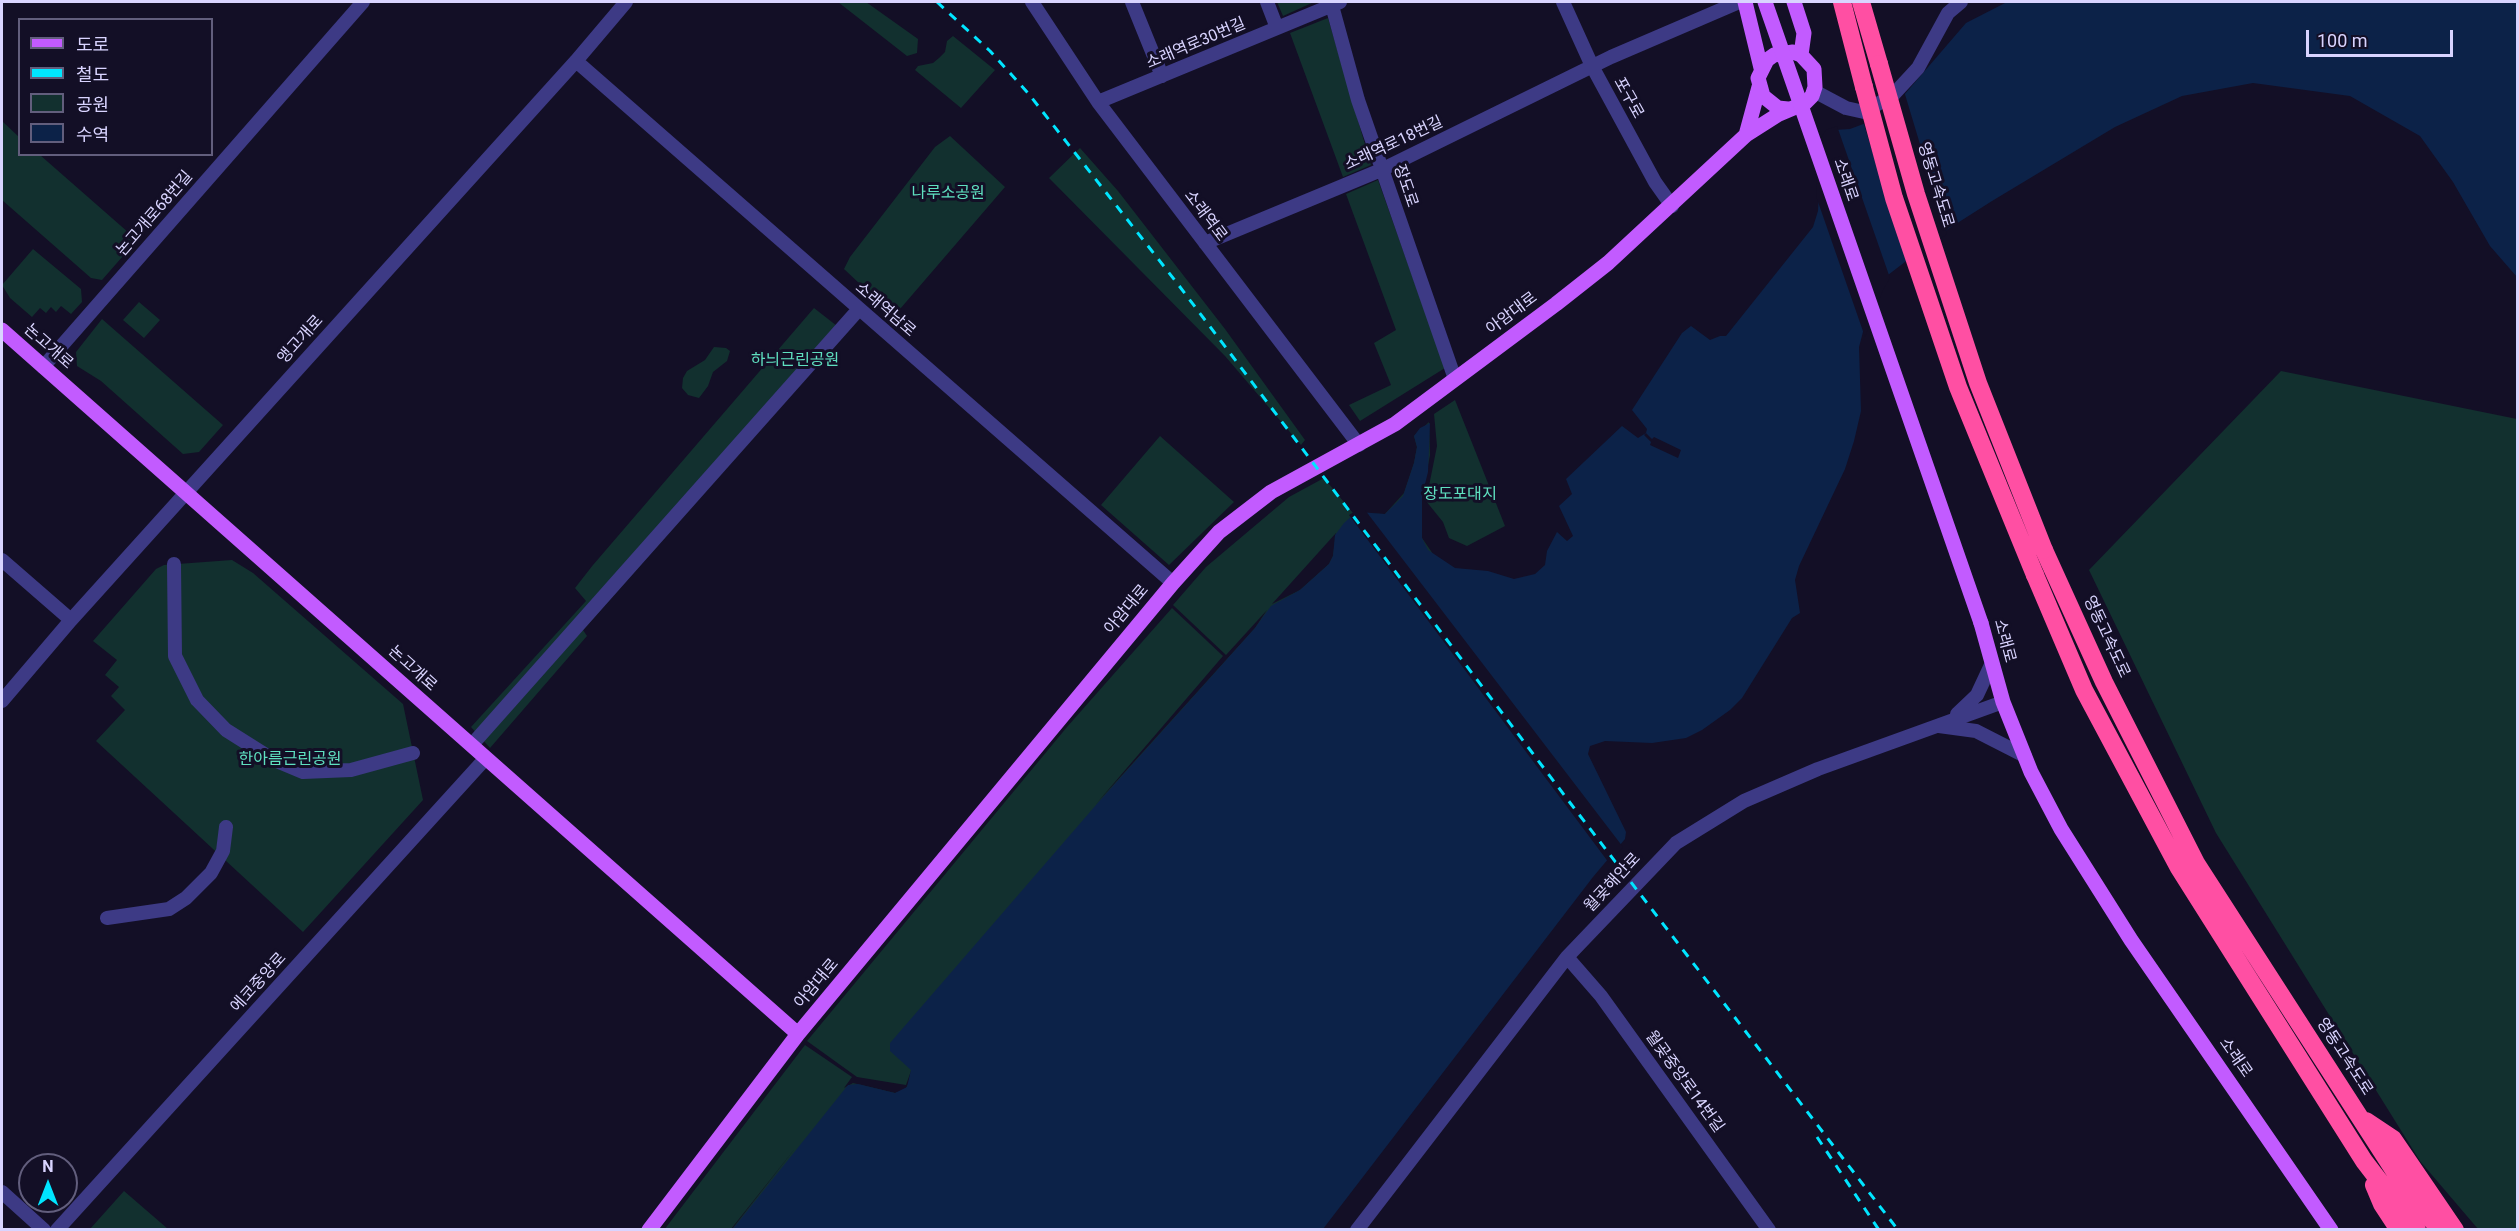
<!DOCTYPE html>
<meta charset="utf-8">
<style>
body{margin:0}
#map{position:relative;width:2519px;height:1231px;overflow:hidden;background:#130f26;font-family:Roboto,"Noto Sans KR",sans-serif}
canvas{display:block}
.frame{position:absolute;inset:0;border:3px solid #d9d4ff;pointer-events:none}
.legend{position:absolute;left:18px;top:18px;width:195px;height:138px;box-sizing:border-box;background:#130f26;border:2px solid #625e7d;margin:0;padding:8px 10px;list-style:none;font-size:18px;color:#d9d4ff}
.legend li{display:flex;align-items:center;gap:12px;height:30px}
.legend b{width:30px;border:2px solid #625e7d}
.north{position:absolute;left:18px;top:1153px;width:60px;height:60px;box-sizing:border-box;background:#130f26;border:2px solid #625e7d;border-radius:50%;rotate:0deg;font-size:16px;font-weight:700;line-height:24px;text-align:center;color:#d9d4ff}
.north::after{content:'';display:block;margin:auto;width:21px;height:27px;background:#00e5ff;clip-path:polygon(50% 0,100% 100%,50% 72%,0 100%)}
.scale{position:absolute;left:2306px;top:30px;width:147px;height:27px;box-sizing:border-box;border:3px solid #d9d4ff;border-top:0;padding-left:8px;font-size:18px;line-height:21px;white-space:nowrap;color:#d9d4ff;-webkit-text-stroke:4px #130f26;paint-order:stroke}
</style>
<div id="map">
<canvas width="2519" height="1231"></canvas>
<div class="frame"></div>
<ul class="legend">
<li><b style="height:8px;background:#c25bff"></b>도로</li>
<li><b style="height:8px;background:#00e5ff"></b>철도</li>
<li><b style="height:16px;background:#12302f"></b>공원</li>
<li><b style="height:16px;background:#0c2248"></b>수역</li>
</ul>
<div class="north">N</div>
<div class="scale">100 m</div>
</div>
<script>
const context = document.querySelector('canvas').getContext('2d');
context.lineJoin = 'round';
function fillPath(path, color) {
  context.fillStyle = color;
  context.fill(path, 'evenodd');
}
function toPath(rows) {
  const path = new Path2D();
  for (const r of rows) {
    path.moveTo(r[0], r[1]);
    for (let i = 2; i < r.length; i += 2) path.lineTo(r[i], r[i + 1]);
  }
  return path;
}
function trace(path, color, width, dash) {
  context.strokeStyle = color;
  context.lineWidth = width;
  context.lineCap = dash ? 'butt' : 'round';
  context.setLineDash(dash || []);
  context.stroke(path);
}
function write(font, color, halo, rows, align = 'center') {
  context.font = font + ' Roboto,"Noto Sans KR",sans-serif';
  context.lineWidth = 6;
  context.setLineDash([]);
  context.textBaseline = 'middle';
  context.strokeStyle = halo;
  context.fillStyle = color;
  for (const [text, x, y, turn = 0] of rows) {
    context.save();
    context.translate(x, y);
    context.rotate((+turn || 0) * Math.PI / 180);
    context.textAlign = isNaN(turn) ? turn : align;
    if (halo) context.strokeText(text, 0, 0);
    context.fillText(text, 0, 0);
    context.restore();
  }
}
fillPath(toPath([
 [838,2,866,2,918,39,917,53,907,56],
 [1277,2,1314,2,1283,16],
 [1328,18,1371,165,1343,177,1290,33],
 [953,36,995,70,961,108,915,70,918,66,933,63,939,58,945,52,947,41],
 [2,121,19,137,20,154,40,155,137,240,102,280,91,278,2,200],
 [950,136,1005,187,894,316,844,269,850,257,935,147],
 [1080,148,1118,191,1225,329,1305,440,1301,445,1225,356,1049,178],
 [1378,180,1445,368,1360,421,1349,405,1391,385,1374,343,1396,330,1346,194],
 [33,249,81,289,82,302,71,314,61,306,56,312,51,307,46,313,40,308,32,317,10,298,2,285],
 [139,302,160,320,144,338,123,320],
 [814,308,846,333,592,620,583,630,587,636,490,748,471,727,586,601,575,588,593,565],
 [102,319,223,425,199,452,183,454,101,381,77,366,76,352],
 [714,347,726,348,730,351,727,361,713,372,708,386,699,398,688,395,682,388,683,378,687,371,705,360],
 [2281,371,2517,419,2517,1229,2478,1229,2420,1161,2216,833,2089,570],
 [1455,400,1505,526,1467,546,1449,538,1443,522,1426,501,1437,446,1434,414],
 [1429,422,1430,455,1422,496,1422,538,1433,554,931,1127,732,1229,797,1146,731,1229,664,1230,805,1045,852,1077,844,1088,853,1083,895,1093,905,1090,910,1080,911,1071,906,1085,857,1077,807,1041,1067,727,1172,608,1223,656,1096,804,1255,628,1267,610,1226,655,1173,605,1206,567,1289,497,1324,478,1353,513,1385,514,1404,493,1414,463,1417,447,1414,436],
 [1336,533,1333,556,1329,564,1300,590,1272,604],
 [1160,436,1234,502,1169,565,1101,505],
 [232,560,253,573,403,704,423,800,303,932,96,741,125,710,111,696,119,687,105,675,117,660,93,641,156,569,164,565],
 [124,1191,168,1229,90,1229]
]), '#12302f');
fillPath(toPath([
 [2007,2,2517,2,2517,277,2490,246,2453,182,2420,136,2350,96,2253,83,2182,96,2115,127,1992,201,1948,229,1888,275,1864,328,1859,347,1861,411,1854,441,1845,469,1799,566,1795,580,1800,613,1792,618,1742,698,1730,710,1702,730,1686,738,1652,743,1605,741,1590,746,1588,754,1626,832,1625,839,1593,877,1323,1229,732,1230,848,1085,858,1084,895,1093,907,1087,911,1070,890,1051,890,1043,1096,805,1255,628,1271,606,1300,590,1329,564,1333,556,1335,535,1344,523,1354,514,1359,512,1385,514,1403,496,1414,463,1417,447,1414,436,1420,428,1430,423,1428,472,1422,496,1422,538,1428,550,1455,568,1488,571,1514,579,1535,574,1545,565,1547,551,1557,532,1567,541,1573,536,1559,506,1572,494,1566,479,1622,426,1638,438,1646,433,1647,429,1632,410,1682,333,1691,326,1710,340,1720,336,1726,336,1813,227,1818,211,1822,142,1835,130,1850,129,1866,123,1904,95,1966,23]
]), '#0c2248');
fillPath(toPath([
 [1904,91,1947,234,1907,263,1863,121],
 [1837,126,1890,278,1883,290,1865,337,1816,196,1819,141,1826,130],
 [1646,433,1652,439,1654,437,1681,450,1678,458,1650,445,1651,442,1644,435],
 [1357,510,1365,510,1623,847,1609,863,1349,515]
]), '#130f26');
trace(toPath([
 [1032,2,1098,102,1359,445],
 [1132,2,1162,76],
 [1267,2,1277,28],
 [1331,2,1358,100,1455,379],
 [1563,2,1592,66,1655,182,1672,206],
 [576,61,1173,583],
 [1814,91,1846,108,1864,112,1893,95,1918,68,1948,13,1961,2],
 [1098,102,1340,2],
 [1205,243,1381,170,1611,57,1739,2],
 [43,367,363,2],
 [2,560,71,620],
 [174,564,175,656,197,700,226,730,272,759,303,772,351,770,413,753],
 [2,701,71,620,576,61,626,2],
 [1957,714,1977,695,1991,665],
 [1939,726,1976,731,2025,756],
 [477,739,859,309],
 [107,918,169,909,186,898,211,873,223,851,226,827],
 [1567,957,1601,996,1769,1230],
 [2,1192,44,1230],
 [57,1230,485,759],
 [1357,1230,1567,957,1676,843,1744,801,1818,769,2003,702]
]), '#3d3a85', 14);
trace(toPath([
 [1745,2,1761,68],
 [1794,2,1804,33,1801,55],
 [1759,87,1746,135,1779,114,1805,103,1812,96,1815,87,1814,69,1801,55,1793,52,1774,55,1767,60,1758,78,1763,96,1778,108,1788,109],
 [2,330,798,1034],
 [1981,623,2003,702,2031,772,2061,829,2131,940,2331,1230],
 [649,1230,798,1034,1173,583,1219,532,1271,492,1395,424,1556,304,1608,263,1746,135]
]), '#c25bff', 15);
trace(toPath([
 [1842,2,1864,87],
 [1861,2,1879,64],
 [2044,550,2104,682,2196,863,2404,1186,2440,1230],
 [2035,575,2084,690,2179,868,2364,1161,2417,1230],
 [2366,1121,2393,1139,2455,1230],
 [2374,1185,2382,1204,2399,1230]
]), '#ff4fa3', 18);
trace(toPath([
 [937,2,990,51,1028,93,1177,283,1571,804,1898,1230],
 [1817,1137,1879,1230]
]), '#00e5ff', 3, [9, 8]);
trace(toPath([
 [1765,2,1981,623]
]), '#c25bff', 15);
trace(toPath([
 [1879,64,1916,194,1978,383,2044,550],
 [1864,87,1894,198,1958,387,2035,575]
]), '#ff4fa3', 18);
write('16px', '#d9d4ff', '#130f26', [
 ["소래역로30번길",1196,44,-23],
 ["포구로",1628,98,61],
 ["소래역로18번길",1394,144,-25],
 ["소래로",1845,180,71],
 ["영동고속도로",1935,185,73],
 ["장도로",1405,186,71],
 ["논고개로68번길",155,214,-49],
 ["소래역로",1205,216,53],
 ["소래역남로",885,310,41],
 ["아암대로",1512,314,-37],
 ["앵고개로",301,340,-48],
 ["논고개로",48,347,41],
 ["아암대로",1127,610,-50],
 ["영동고속도로",2106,637,65],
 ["소래로",2004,641,75],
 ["논고개로",412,669,42],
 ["월곶해안로",1613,883,-47],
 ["에코중앙로",259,983,-48],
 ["아암대로",817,984,-50],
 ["영동고속도로",2344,1057,57],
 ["소래로",2235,1058,55],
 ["월곶중앙로14번길",1684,1082,54]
]);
write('16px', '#5fe0c0', '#130f26', [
 ["나루소공원",948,194],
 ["하늬근린공원",795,361],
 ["장도포대지",1460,495],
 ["한아름근린공원",290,760]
]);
</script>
